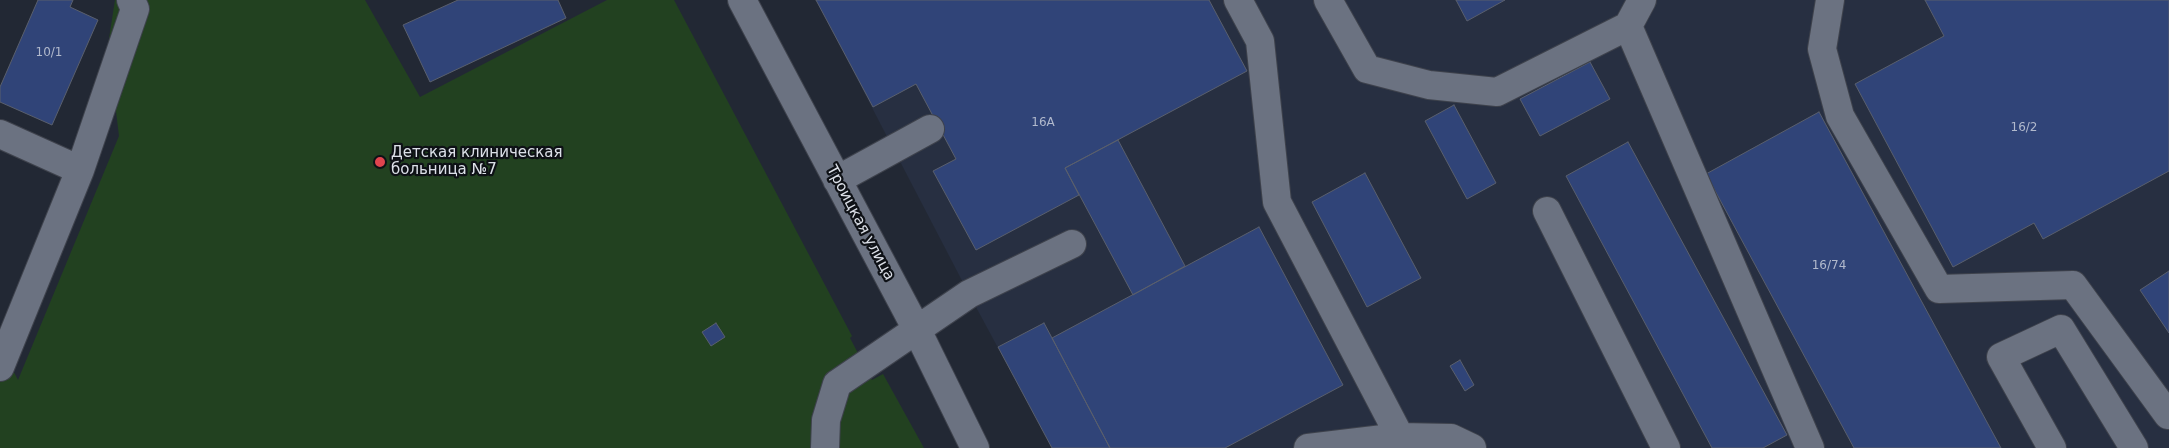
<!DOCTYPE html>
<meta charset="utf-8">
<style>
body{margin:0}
canvas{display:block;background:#222834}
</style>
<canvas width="2169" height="448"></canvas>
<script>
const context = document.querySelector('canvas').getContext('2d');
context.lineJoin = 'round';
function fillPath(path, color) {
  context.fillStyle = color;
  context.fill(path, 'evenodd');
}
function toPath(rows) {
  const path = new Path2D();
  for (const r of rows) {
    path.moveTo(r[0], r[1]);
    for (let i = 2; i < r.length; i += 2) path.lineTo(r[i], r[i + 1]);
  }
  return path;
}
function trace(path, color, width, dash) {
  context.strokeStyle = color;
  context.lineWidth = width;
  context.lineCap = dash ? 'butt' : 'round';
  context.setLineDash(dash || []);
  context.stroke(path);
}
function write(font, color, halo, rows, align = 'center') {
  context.font = font + ' "DejaVu Sans",sans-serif';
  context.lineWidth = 4.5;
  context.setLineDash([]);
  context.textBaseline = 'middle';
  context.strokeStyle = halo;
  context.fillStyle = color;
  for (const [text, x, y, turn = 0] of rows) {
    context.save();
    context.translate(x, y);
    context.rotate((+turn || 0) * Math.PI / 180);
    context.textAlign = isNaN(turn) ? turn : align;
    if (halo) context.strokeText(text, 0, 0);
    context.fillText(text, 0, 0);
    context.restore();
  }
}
fillPath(toPath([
 [816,0,2169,0,2169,448,1052,448,969,294]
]), '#272f41');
fillPath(toPath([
 [115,0,365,0,420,97,607,0,674,0,852,336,850,338,872,380,883,374,924,448,0,448,0,345,18,380,119,136,108,45]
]), '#224120');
const building = toPath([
 [38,0,73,0,70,7,98,20,52,125,0,102,0,87,38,0],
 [458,0,558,0,566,18,430,82,403,25,458,0],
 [816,0,1209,0,1247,71,1065,168,1079,195,976,250,933,171,956,159,916,84,873,107,816,0],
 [1456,0,1505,0,1467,21,1456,0],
 [1925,0,2169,0,2169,171,2043,239,2034,223,1953,267,1855,84,1944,36,1925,0],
 [1590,62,1610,99,1540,136,1520,99,1590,62],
 [1454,105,1496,183,1467,199,1425,121,1454,105],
 [1819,112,2001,448,1854,448,1706,174,1819,112],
 [1118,140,1185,266,1133,295,1065,168,1118,140],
 [1628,142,1787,435,1763,448,1712,448,1566,176,1628,142],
 [1365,173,1421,278,1367,307,1312,202,1365,173],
 [1259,227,1343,385,1225,448,1110,448,1052,338,1259,227],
 [2169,271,2169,333,2140,290,2169,271],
 [716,323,725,337,711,346,702,332,716,323],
 [1044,323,1052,338,1110,448,1052,448,998,347,1044,323],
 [1460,360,1474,385,1465,391,1450,366,1460,360]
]);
fillPath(building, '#304478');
trace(building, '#595f6d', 1);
const minor = toPath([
 [742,0,916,328,975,448],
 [1238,0,1260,41,1277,202,1400,437],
 [1328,0,1367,69,1429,85,1497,92,1628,26],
 [1642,0,1628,26,1810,448],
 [1830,0,1822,49,1840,116,1939,289,2073,285,2168,415],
 [0,134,80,170,0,367],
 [80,170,135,9,131,0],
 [837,180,930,129],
 [1547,211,1666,448],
 [825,448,826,420,837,384,969,294,1072,244],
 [1308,448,1400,437,1451,438,1472,448],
 [2052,448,2001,357,2061,329,2134,448]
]);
trace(minor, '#3e424c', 30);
trace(minor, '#6b7281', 28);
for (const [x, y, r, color] of [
 [380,162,6,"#e0444e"]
]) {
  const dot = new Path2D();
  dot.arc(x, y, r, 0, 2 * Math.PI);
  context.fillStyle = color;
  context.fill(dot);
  trace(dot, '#0e1116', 2);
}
write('12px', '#b1b9cc', null, [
 ["10/1",49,53],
 ["16А",1043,123],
 ["16/2",2024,128],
 ["16/74",1829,266]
]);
write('15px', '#dce0e8', '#0e1116', [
 ["Детская клиническая",391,153],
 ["больница №7",391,170]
], 'left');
write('15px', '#dce0e8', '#0e1116', [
 ["Троицкая улица",860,223,62]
]);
</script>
